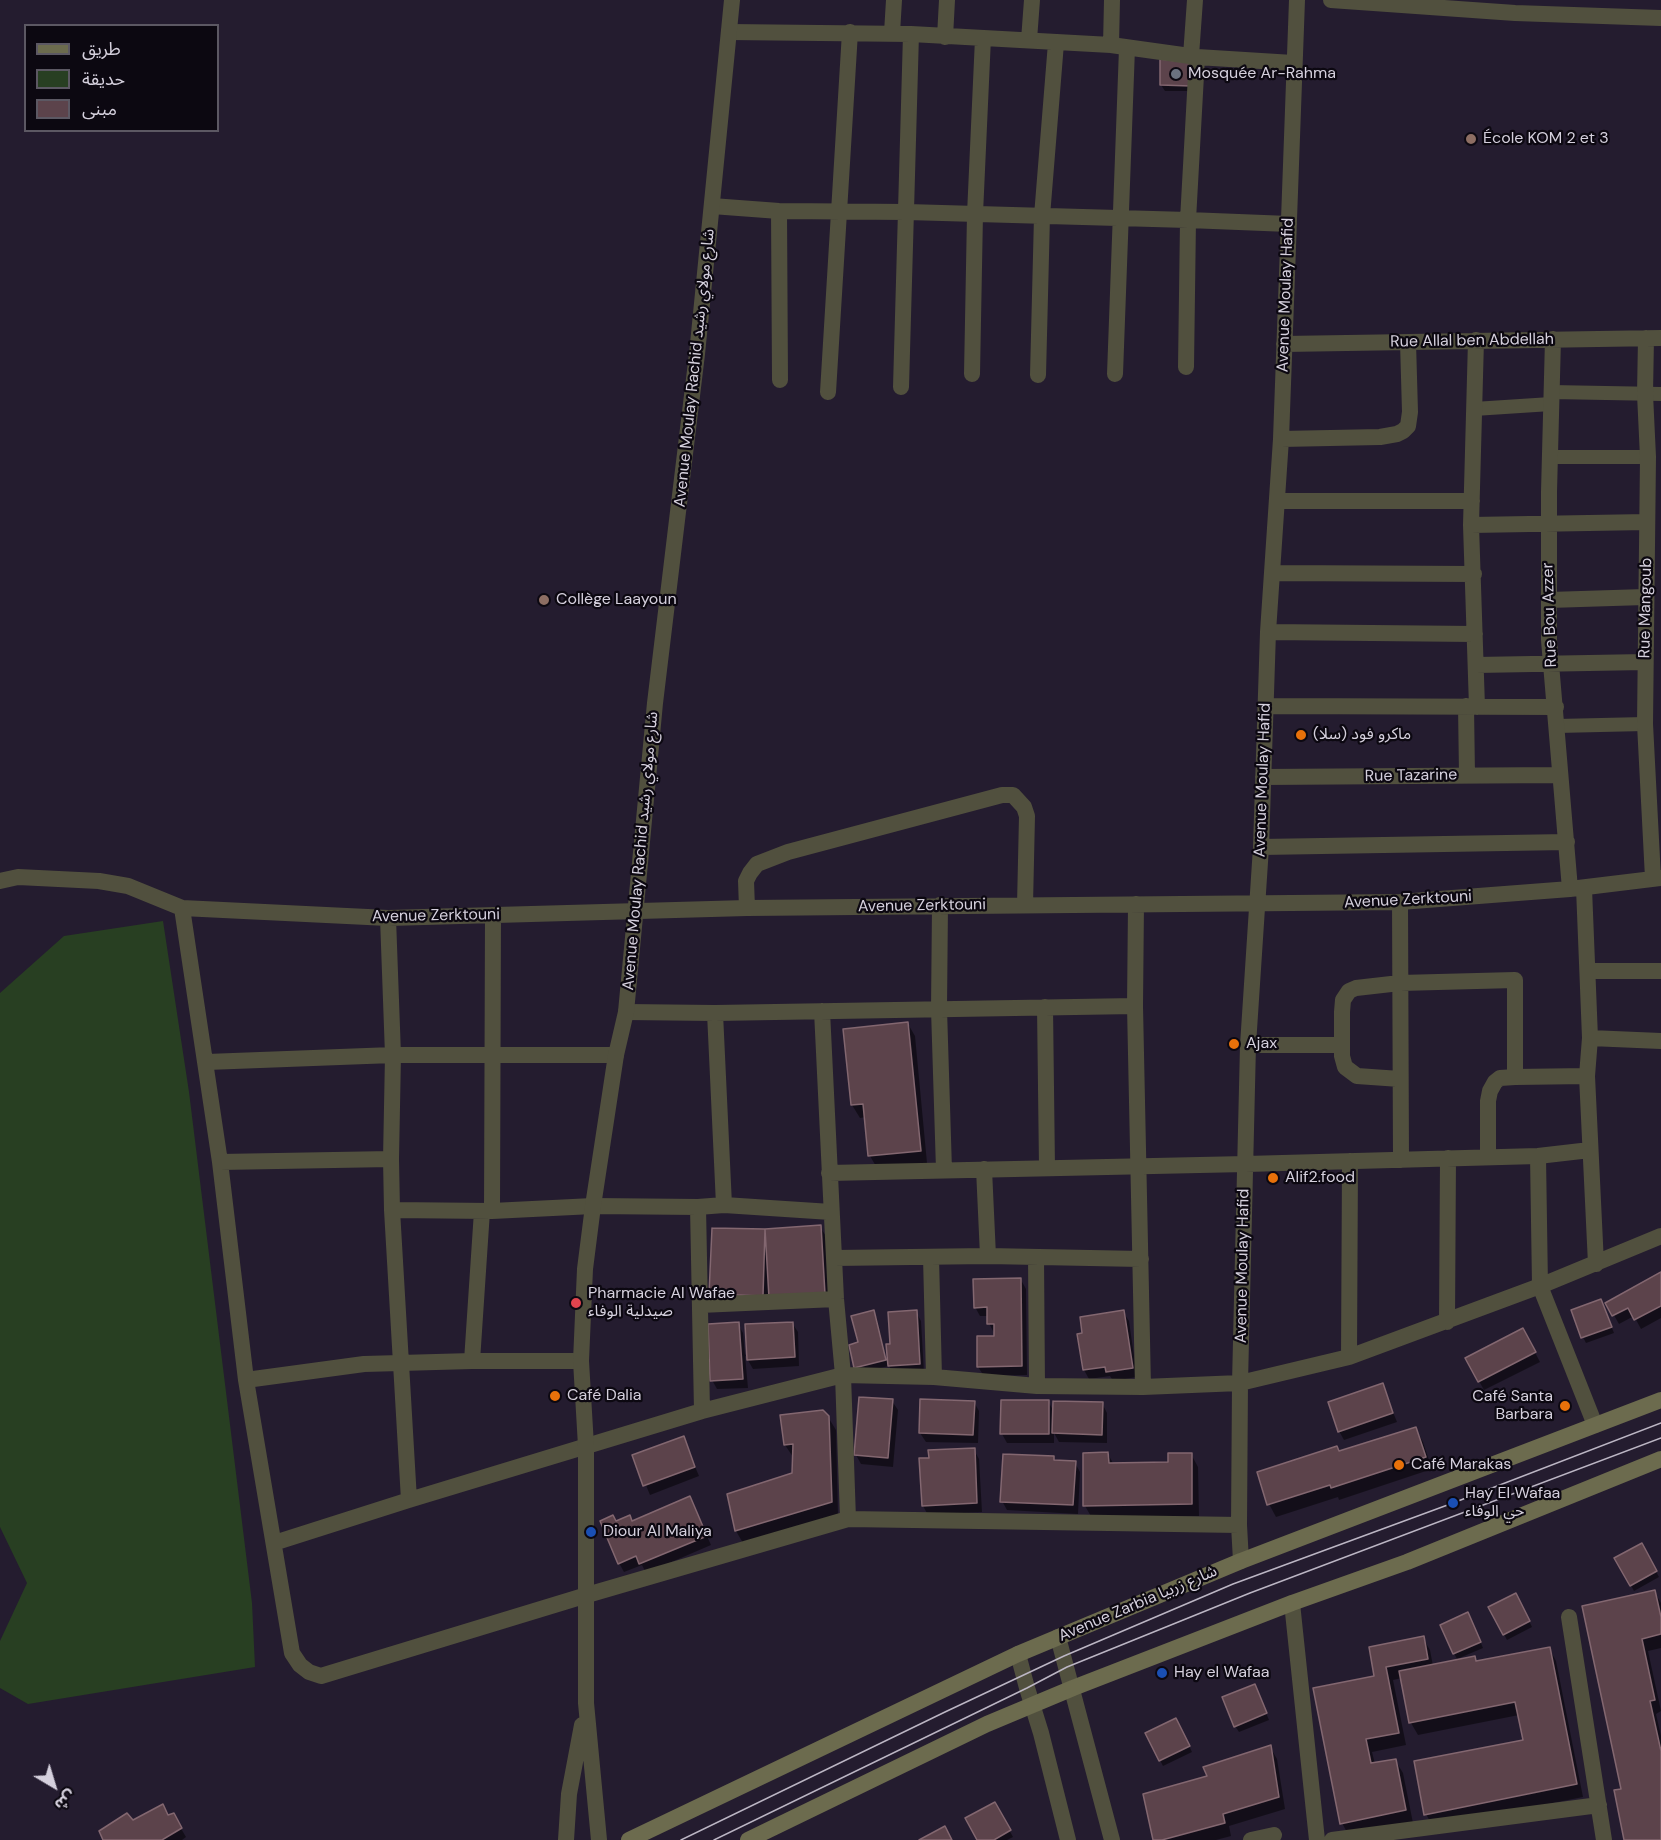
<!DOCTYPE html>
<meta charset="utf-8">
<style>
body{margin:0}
#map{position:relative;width:1661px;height:1840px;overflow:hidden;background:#241c2f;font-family:"DM Sans","Noto Sans Arabic",sans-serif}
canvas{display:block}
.legend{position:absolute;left:24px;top:24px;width:195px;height:108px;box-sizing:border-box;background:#0c0811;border:2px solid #5c5863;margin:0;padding:8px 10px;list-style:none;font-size:18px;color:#d5d0dd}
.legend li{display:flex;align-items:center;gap:12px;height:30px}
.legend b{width:30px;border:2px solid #5c5863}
.north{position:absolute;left:24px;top:1756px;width:60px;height:60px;-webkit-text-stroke:4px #0c0811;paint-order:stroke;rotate:142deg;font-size:16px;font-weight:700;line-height:24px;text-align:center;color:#d5d0dd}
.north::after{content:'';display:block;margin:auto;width:21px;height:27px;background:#d5d0dd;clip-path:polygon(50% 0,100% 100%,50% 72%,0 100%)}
</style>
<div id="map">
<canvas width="1661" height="1840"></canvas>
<ul class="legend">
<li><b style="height:8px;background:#6c6b4e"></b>طريق</li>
<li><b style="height:16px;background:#283f22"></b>حديقة</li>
<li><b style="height:16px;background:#5c434b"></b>مبنى</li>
</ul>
<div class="north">ش</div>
</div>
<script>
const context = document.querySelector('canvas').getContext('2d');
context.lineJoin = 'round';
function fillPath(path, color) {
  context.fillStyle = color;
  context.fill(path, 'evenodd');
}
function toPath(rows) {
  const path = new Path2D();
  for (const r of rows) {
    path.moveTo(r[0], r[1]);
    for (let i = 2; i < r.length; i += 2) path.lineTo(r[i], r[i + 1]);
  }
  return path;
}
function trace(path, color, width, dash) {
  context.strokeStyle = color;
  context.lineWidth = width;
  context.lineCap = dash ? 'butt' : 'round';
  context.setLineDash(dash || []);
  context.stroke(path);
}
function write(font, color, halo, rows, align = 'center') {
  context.font = font + ' "DM Sans","Noto Sans Arabic",sans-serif';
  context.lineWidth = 4.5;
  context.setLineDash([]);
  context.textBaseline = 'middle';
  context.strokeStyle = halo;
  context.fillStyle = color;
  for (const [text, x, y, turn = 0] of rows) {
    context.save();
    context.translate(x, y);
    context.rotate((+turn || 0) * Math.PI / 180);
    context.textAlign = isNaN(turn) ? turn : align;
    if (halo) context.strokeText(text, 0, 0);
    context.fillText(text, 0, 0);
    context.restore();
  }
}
fillPath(toPath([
 [163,921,189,1092,252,1603,255,1667,28,1704,0,1688,0,1641,27,1583,0,1527,0,993,64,936]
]), '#283f22');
fillPath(toPath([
 [1191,65,1194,91,1165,91,1161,85],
 [908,1024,915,1036,927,1163,877,1168,870,1156,866,1117,860,1118,852,1105,845,1030],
 [820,1227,826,1236,830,1303,716,1303,710,1294,765,1230],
 [1661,1274,1661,1318,1641,1329,1634,1316,1619,1324,1607,1303],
 [1021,1280,1026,1289,1027,1375,984,1376,978,1367,996,1337,989,1323,989,1316,980,1316,975,1307],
 [1601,1301,1614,1333,1586,1343,1583,1337],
 [873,1312,877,1318,887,1362,889,1362,892,1345,916,1312,921,1321,924,1373,895,1375,889,1366,859,1373,856,1367,859,1343],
 [1123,1312,1129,1321,1137,1377,1113,1381,1110,1376,1089,1379,1084,1370,1079,1335],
 [792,1323,798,1332,799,1366,753,1369,745,1355],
 [738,1324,743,1333,748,1388,717,1389,712,1380],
 [1528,1339,1540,1362,1484,1390,1479,1381],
 [1382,1385,1397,1422,1344,1440,1339,1431],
 [892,1401,898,1410,893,1467,861,1464,856,1455],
 [1048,1401,1054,1412,1102,1403,1107,1413,1107,1443,1059,1442,1054,1433,1054,1443,1007,1443,1002,1434],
 [974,1402,979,1411,978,1443,926,1442,920,1433],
 [828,1417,836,1430,838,1515,743,1543,736,1531,728,1495,794,1475,793,1457,785,1445],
 [1416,1429,1423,1442,1432,1469,1339,1500,1338,1497,1276,1517,1269,1504,1259,1473,1339,1452],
 [683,1438,699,1476,650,1495,634,1456],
 [974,1450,979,1459,982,1512,928,1515,923,1506],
 [1108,1454,1114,1465,1170,1464,1191,1454,1198,1467,1199,1516,1092,1518,1085,1506],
 [1053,1458,1055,1461,1075,1463,1080,1472,1078,1514,1007,1510,1002,1501],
 [690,1498,711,1545,646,1573,642,1565,624,1572,619,1563,616,1523,632,1522],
 [1642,1545,1659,1577,1634,1591,1616,1558],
 [1654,1591,1661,1603,1661,1648,1648,1651,1661,1711,1656,1714,1661,1736,1661,1840,1626,1840,1623,1790,1584,1607],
 [1519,1600,1532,1627,1507,1640,1490,1607],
 [1471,1620,1483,1648,1457,1659,1454,1653],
 [1423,1638,1430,1650,1433,1666,1477,1663,1549,1648,1556,1661,1583,1797,1433,1827,1426,1814,1525,1741,1519,1715,1418,1735,1411,1723,1402,1678,1393,1680,1406,1745,1372,1752,1375,1764,1395,1760,1403,1773,1413,1823,1349,1836,1342,1823,1376,1677,1370,1649],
 [1257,1692,1269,1720,1239,1732,1235,1726],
 [1179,1725,1192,1752,1163,1766,1160,1760],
 [1270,1747,1277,1759,1285,1809,1229,1826,1231,1836,1216,1840,1155,1840,1209,1777],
 [995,1804,1013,1837,1007,1840,979,1840],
 [173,1815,186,1837,182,1840,104,1840,133,1822]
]), '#0007');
const building = toPath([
 [1160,59,1192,63,1191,86,1160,85,1160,59],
 [908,1022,921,1151,868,1156,863,1104,851,1105,843,1029,908,1022],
 [821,1225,825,1294,769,1298,765,1229,821,1225],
 [712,1228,765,1229,763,1296,709,1294,712,1228],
 [1661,1272,1661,1306,1634,1320,1628,1308,1612,1316,1605,1303,1661,1272],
 [1021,1278,1022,1366,977,1367,977,1336,994,1336,994,1324,987,1324,987,1307,974,1308,973,1279,1021,1278],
 [1601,1299,1612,1327,1581,1338,1571,1310,1601,1299],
 [874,1310,886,1360,854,1368,849,1345,858,1342,851,1316,874,1310],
 [917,1310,920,1364,888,1366,886,1344,890,1344,888,1312,917,1310],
 [1124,1310,1133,1368,1106,1372,1105,1367,1083,1370,1077,1334,1082,1333,1080,1317,1124,1310],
 [739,1322,743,1379,710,1381,708,1324,739,1322],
 [793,1322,795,1357,747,1360,745,1324,793,1322],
 [1523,1328,1536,1352,1478,1382,1465,1358,1523,1328],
 [1383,1383,1393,1413,1338,1432,1328,1402,1383,1383],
 [859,1397,893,1399,888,1458,854,1455,859,1397],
 [920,1399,975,1401,973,1435,919,1433,920,1399],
 [1001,1400,1049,1400,1049,1434,1000,1434,1001,1400],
 [1053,1401,1103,1402,1102,1435,1052,1433,1053,1401],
 [823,1410,829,1416,832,1502,735,1531,727,1494,792,1473,793,1444,784,1445,780,1415,823,1410],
 [1416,1427,1426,1457,1331,1488,1330,1485,1267,1505,1257,1472,1337,1446,1339,1451,1416,1427],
 [684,1436,695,1467,643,1486,632,1455,684,1436],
 [975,1448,977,1503,922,1506,919,1458,929,1458,928,1450,975,1448],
 [1108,1452,1109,1463,1168,1462,1168,1453,1192,1453,1192,1504,1083,1506,1083,1453,1108,1452],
 [1003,1454,1054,1456,1054,1460,1076,1461,1073,1505,1000,1502,1003,1454],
 [690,1496,707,1536,639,1564,636,1556,618,1564,600,1521,613,1515,616,1521,630,1515,632,1521,690,1496],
 [1642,1543,1657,1571,1630,1586,1614,1558,1642,1543],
 [1655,1590,1661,1617,1661,1634,1642,1639,1655,1700,1650,1701,1661,1751,1661,1840,1624,1840,1614,1790,1621,1789,1582,1606,1655,1590],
 [1516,1593,1530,1621,1503,1635,1488,1607,1516,1593],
 [1468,1612,1481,1642,1453,1654,1440,1625,1468,1612],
 [1424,1636,1428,1659,1386,1667,1399,1733,1366,1739,1371,1763,1396,1759,1406,1810,1340,1824,1313,1688,1374,1676,1369,1647,1424,1636],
 [1550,1647,1577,1784,1424,1815,1414,1761,1523,1740,1515,1702,1409,1723,1399,1671,1475,1656,1476,1661,1550,1647],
 [1255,1684,1267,1713,1234,1727,1222,1697,1255,1684],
 [1176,1718,1190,1746,1159,1761,1145,1733,1176,1718],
 [1271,1745,1279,1797,1223,1814,1225,1823,1162,1840,1153,1840,1143,1794,1207,1776,1203,1767,1271,1745],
 [995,1802,1011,1830,994,1840,977,1840,965,1818,995,1802],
 [163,1804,168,1815,174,1813,182,1828,162,1840,103,1840,99,1831,127,1813,133,1820,163,1804],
 [945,1826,952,1840,919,1840,945,1826]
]);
fillPath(building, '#5c434b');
trace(building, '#836770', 1.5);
trace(toPath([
 [1551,392,1661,394],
 [1474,409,1551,404],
 [1550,457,1648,457],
 [1557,726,1645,724]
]), '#51503e', 14);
trace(toPath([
 [1331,0,1515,13,1661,18],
 [729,32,911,34,1111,45,1197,57,1293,63],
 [892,33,894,0],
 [945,37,947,0],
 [1029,40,1032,0],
 [1111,45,1112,0],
 [1191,56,1195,0],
 [712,206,779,211,907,212,1188,220,1289,224],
 [779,211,780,380],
 [1646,338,1645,394,1648,457,1645,724,1653,878],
 [1553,339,1549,492,1549,640,1570,889],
 [1476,340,1471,525,1477,707],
 [1284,344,1661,338],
 [1186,367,1188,220,1197,57],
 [972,374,975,214,983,38],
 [1115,374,1127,48],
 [1038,375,1042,216,1056,43],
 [901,387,911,34],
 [828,392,850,32],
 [1281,439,1380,437,1397,434,1403,431,1408,426,1410,412,1408,342],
 [1277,501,1472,501],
 [1471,525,1647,522],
 [1272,573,1474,574],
 [1549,600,1645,597],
 [1268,632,1475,634],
 [1476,665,1645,662],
 [1265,706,1556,707],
 [1466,706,1467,775],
 [1263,777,1560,775],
 [1261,847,1567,842],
 [0,881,18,877,99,881,128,886,182,908,388,918,747,908,1400,902,1570,889,1661,878],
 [1584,888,1590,1038,1587,1076,1596,1264],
 [1400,902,1401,1160],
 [1136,904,1135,1006,1143,1387],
 [940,905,939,1009,944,1170],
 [182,908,220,1162,246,1380,292,1653,300,1665,309,1672,321,1676,587,1595,848,1519,1239,1525],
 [747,908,746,881,750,873,757,864,788,852,1002,795,1013,795,1024,807,1027,816,1025,905],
 [388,918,393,1055,391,1159,392,1210,409,1500],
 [1588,971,1661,971],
 [1045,1007,1047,1168],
 [822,1011,836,1299,843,1375,848,1519],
 [626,1012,715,1013,1135,1006],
 [715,1013,724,1205],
 [1590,1038,1661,1041],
 [1248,1045,1342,1045],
 [207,1062,393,1055,616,1055],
 [1400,1079,1357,1076,1345,1067,1342,1056,1342,1012,1343,1000,1349,991,1356,988,1400,983,1515,980,1515,1077],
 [1538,1156,1540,1286,1595,1425],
 [1488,1157,1488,1101,1490,1091,1495,1082,1500,1078,1515,1077,1587,1076],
 [220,1162,391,1159],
 [984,1169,988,1256],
 [829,1173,1246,1164,1538,1156,1590,1150],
 [698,1207,702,1411],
 [392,1210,492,1211,593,1206,698,1207,724,1205,831,1212],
 [492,1211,493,915],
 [931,1257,934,1377],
 [1036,1257,1037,1386],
 [834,1258,988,1256,1141,1259],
 [700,1305,836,1299],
 [1447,1322,1448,1158],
 [1349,1357,1350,1161],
 [472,1361,482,1211],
 [246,1380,364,1364,472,1361,581,1361],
 [274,1543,409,1500,702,1411,843,1375,934,1377,1037,1386,1143,1387,1240,1383,1349,1357,1540,1286,1661,1236],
 [1241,1561,1239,1525,1240,1383,1248,1045,1261,847,1268,632,1281,439,1297,0],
 [1292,1603,1317,1840],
 [1569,1617,1604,1840],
 [1058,1637,1112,1840],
 [1018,1654,1027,1688,1041,1733,1068,1840],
 [1251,1840,1274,1835],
 [1332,1840,1599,1805]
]), '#51503e', 16);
trace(toPath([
 [566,1840,569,1794,582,1725],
 [599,1840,586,1703,586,1446,581,1361,585,1269,593,1206,616,1055,626,1012,655,703,697,354,732,0]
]), '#51503e', 16);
trace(toPath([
 [629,1840,1018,1654,1241,1561,1661,1400],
 [748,1840,987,1724,1073,1688,1292,1603,1407,1562,1661,1459]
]), '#6c6b4e', 16);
trace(toPath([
 [681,1840,945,1712,1064,1656,1233,1584,1453,1503,1661,1423],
 [714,1840,1027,1688,1067,1667,1250,1593,1661,1438]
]), '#bcb6c4', 1.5);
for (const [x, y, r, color] of [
 [1176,74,6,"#6b7280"],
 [1471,139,6,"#8d6e63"],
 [544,600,6,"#8d6e63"],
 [1301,735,6,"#e8710a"],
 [1234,1044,6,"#e8710a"],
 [1273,1178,6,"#e8710a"],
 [576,1303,6,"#e0444e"],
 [555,1396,6,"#e8710a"],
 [1565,1406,6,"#e8710a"],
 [1399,1465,6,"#e8710a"],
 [1453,1503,6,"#1a4fb4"],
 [591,1532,6,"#1a4fb4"],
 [1162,1673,6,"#1a4fb4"]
]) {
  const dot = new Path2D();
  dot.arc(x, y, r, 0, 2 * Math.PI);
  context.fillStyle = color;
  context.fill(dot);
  trace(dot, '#0c0811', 2);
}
write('16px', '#d5d0dd', '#0c0811', [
 ["Mosquée Ar-Rahma",1188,74],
 ["École KOM 2 et 3",1483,139],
 ["Collège Laayoun",556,600],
 ["ماكرو فود (سلا)",1313,735],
 ["Ajax",1246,1044],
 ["Alif2.food",1285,1178],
 ["Pharmacie Al Wafae",588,1294],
 ["صيدلية الوفاء",588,1312],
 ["Café Dalia",567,1396],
 ["Café Santa",1553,1397,"right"],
 ["Barbara",1553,1415,"right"],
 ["Café Marakas",1411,1465],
 ["Hay El Wafaa",1465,1494],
 ["حي الوفاء",1465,1512],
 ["Diour Al Maliya",603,1532],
 ["Hay el Wafaa",1174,1673]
], 'left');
write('16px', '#d5d0dd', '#0c0811', [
 ["Avenue Moulay Hafid",1286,295,-88],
 ["Rue Allal ben Abdellah",1472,341,-1],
 ["Avenue Moulay Rachid شارع مولاي رشيد",695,368,-84],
 ["Rue Mangoub",1646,608,-89],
 ["Rue Bou Azzer",1550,615,-92],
 ["Rue Tazarine",1411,776,-1],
 ["Avenue Moulay Hafid",1263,780,-88],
 ["Avenue Moulay Rachid شارع مولاي رشيد",641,851,-85],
 ["Avenue Zerktouni",1408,900,-3],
 ["Avenue Zerktouni",922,906,-1],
 ["Avenue Zerktouni",436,916,-1],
 ["Avenue Moulay Hafid",1243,1266,-89],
 ["Avenue Zarbia شارع زربيا",1138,1604,-23]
]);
</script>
